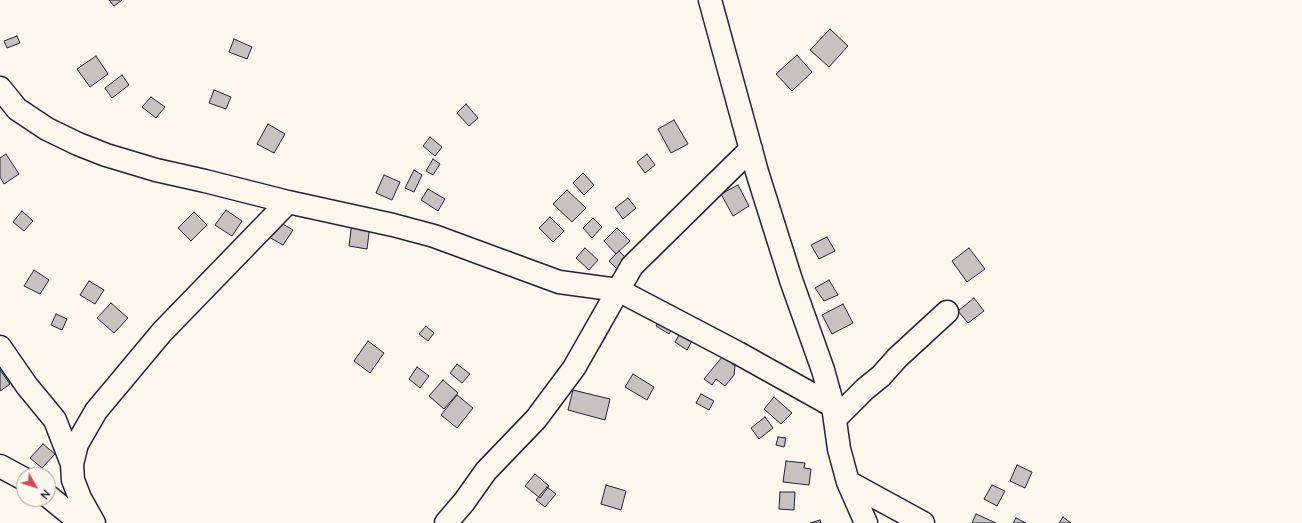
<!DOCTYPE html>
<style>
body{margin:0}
#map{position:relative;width:1302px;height:523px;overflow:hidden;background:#fbf7ec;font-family:"Architects Daughter",sans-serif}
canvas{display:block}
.north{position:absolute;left:16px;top:467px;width:40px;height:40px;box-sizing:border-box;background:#fbf7ec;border:1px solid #a4a2a5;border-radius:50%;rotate:129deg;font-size:11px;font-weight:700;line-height:16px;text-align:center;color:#22223b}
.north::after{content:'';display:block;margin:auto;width:14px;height:18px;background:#d1495b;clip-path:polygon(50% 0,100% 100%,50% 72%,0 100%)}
</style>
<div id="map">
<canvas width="1302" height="523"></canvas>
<div class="north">N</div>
</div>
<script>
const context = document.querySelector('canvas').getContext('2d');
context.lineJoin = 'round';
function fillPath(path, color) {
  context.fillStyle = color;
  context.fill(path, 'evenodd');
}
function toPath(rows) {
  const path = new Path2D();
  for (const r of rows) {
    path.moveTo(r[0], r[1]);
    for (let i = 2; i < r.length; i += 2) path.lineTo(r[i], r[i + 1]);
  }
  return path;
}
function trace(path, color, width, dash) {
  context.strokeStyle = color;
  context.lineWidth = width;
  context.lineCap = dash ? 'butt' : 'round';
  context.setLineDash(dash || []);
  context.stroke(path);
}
const building = toPath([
 [109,0,122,0,114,6,109,0],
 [830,29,848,46,829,67,810,50,830,29],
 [17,36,20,43,7,48,4,41,17,36],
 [234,39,252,47,247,59,229,52,234,39],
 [797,55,812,72,792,91,776,74,797,55],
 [96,56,108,74,90,87,77,69,96,56],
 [122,75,129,85,112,98,105,88,122,75],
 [214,90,231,97,226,109,209,103,214,90],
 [151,97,165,107,156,118,142,107,151,97],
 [466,104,478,118,469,126,457,113,466,104],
 [674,120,688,144,671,153,658,129,674,120],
 [268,124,285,134,274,153,257,144,268,124],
 [430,137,442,147,435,156,423,146,430,137],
 [6,154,19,174,4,184,0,177,0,158,6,154],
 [647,154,655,165,645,173,637,162,647,154],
 [433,159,440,164,433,175,426,171,433,159],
 [414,170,422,175,414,192,405,188,414,170],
 [583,173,594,185,584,195,573,183,583,173],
 [384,175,400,182,392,200,376,193,384,175],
 [738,185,749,206,733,216,721,194,738,185],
 [428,189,445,199,438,211,421,200,428,189],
 [567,190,586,208,572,222,553,204,567,190],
 [628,198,636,208,623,219,615,208,628,198],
 [226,210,242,221,232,236,215,225,226,210],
 [22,211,33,221,24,231,13,222,22,211],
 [194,212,207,225,191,241,178,228,194,212],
 [550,217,564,231,553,242,539,228,550,217],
 [593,218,602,227,592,238,583,228,593,218],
 [276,220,293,230,283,245,267,236,276,220],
 [352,222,370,225,367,249,349,246,352,222],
 [617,228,630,241,616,254,604,241,617,228],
 [827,237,835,251,819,259,811,245,827,237],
 [585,248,598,260,589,270,576,258,585,248],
 [969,248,985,269,967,282,952,261,969,248],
 [619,251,632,264,622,274,609,261,619,251],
 [34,270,49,280,40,294,24,286,34,270],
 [829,280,838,295,824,301,815,288,829,280],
 [89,281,104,290,95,304,80,295,89,281],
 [974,298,984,311,968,323,958,311,974,298],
 [111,303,128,318,114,333,97,318,111,303],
 [843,304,853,323,832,334,822,315,843,304],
 [56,314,67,319,62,330,51,325,56,314],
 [660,319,673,327,669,334,656,326,660,319],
 [426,326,434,333,428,341,419,334,426,326],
 [682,330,694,337,687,350,675,342,682,330],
 [368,341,384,353,370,373,354,361,368,341],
 [723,356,735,366,734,375,725,386,716,379,712,385,704,379,723,356],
 [457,364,470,374,462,383,450,373,457,364],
 [417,367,429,376,420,388,409,379,417,367],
 [0,370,10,384,0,391,0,370],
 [633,374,654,387,647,400,625,387,633,374],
 [443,380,458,393,444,409,429,396,443,380],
 [573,390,610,399,605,420,568,410,573,390],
 [701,394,714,401,709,410,696,403,701,394],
 [457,395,473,408,457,428,441,415,457,395],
 [774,397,792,413,781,424,764,409,774,397],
 [765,417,773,428,759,439,751,428,765,417],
 [778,437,786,438,784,447,776,445,778,437],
 [43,444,55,454,42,468,30,458,43,444],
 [786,461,805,463,804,468,811,469,809,485,783,482,786,461],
 [1017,465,1032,472,1025,488,1010,481,1017,465],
 [535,474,549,486,540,498,525,486,535,474],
 [606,485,626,491,621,510,601,504,606,485],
 [992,485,1005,491,997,506,984,499,992,485],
 [547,487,556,494,545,507,536,500,547,487],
 [780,492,795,492,794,510,779,509,780,492],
 [976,514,996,523,972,523,976,514],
 [1063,517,1071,523,1059,523,1063,517],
 [1016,518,1026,523,1013,523,1016,518],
 [820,520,821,523,810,523,820,520]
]);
fillPath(building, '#c6c2c0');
trace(building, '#22223b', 1);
const minor = toPath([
 [710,0,757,172,791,280,823,370,833,406,839,449,848,482,866,523],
 [0,88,17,109,47,129,78,144,106,155,156,170,205,181,288,202,393,225,434,236,559,282,618,290,738,353,833,406],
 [0,347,27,386,55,420,72,464],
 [835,419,865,389,881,376,897,358,947,312],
 [0,466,24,479],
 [848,482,923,523],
 [48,496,81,523],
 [94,523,80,498,73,480,72,464,77,444,96,411,162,332,288,202],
 [446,523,464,502,486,471,536,419,574,368,632,266,751,149]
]);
trace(minor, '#22223b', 25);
trace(minor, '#fbf7ec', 22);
</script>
